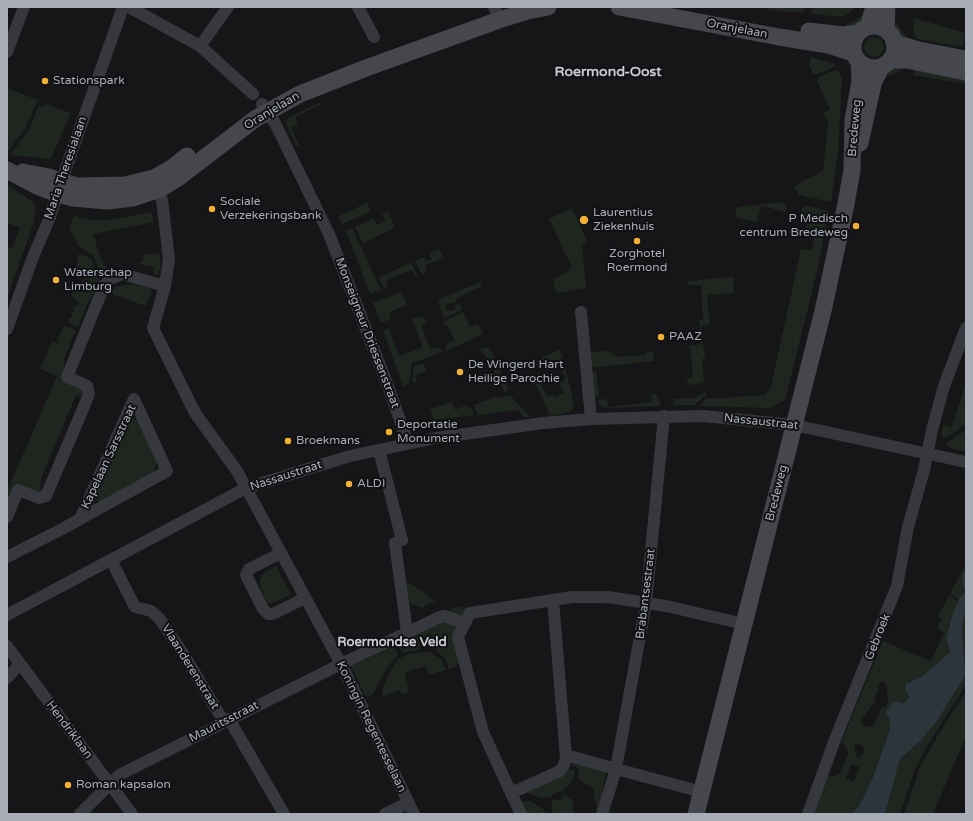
<!DOCTYPE html>
<style>
body{margin:0}
#map{position:relative;width:973px;height:821px;overflow:hidden;background:#161618;font-family:"Varela Round",sans-serif}
canvas{display:block}
.frame{position:absolute;inset:0;border:8px solid #a8adb8;pointer-events:none}
</style>
<div id="map">
<canvas width="973" height="821"></canvas>
<div class="frame"></div>
</div>
<script>
const context = document.querySelector('canvas').getContext('2d');
context.lineJoin = 'round';
function fillPath(path, color) {
  context.fillStyle = color;
  context.fill(path, 'evenodd');
}
function toPath(rows) {
  const path = new Path2D();
  for (const r of rows) {
    if (r.length === 3) {
      path.moveTo(r[0] + r[2], r[1]);
      path.arc(r[0], r[1], r[2], 0, 2 * Math.PI);
      continue;
    }
    path.moveTo(r[0], r[1]);
    for (let i = 2; i < r.length; i += 2) path.lineTo(r[i], r[i + 1]);
  }
  return path;
}
function trace(path, color, width, dash) {
  context.strokeStyle = color;
  context.lineWidth = width;
  context.lineCap = dash ? 'butt' : 'round';
  context.setLineDash(dash || []);
  context.stroke(path);
}
function write(font, color, halo, rows, align = 'center') {
  context.font = font + ' "Varela Round",sans-serif';
  context.lineWidth = 4;
  context.setLineDash([]);
  context.textBaseline = 'middle';
  context.strokeStyle = halo;
  context.fillStyle = color;
  for (const [text, x, y, turn = 0] of rows) {
    context.save();
    context.translate(x, y);
    context.rotate((+turn || 0) * Math.PI / 180);
    context.textAlign = isNaN(turn) ? turn : align;
    if (halo) context.strokeText(text, 0, 0);
    context.fillText(text, 0, 0);
    context.restore();
  }
}
fillPath(toPath([
 [766,7,806,7,802,13,767,10],
 [811,7,856,7,843,17,812,14],
 [867,13,860,27,844,26,846,25],
 [893,18,907,38,898,38,894,34,892,30],
 [914,18,965,33,963,47,917,39,913,32],
 [874,47,10],
 [811,57,835,64,836,66,818,74,813,74,809,64],
 [915,65,963,75,966,84,913,75],
 [904,66,899,72,889,76,884,80,888,67],
 [837,69,842,77,838,153,831,202,799,195,794,186,823,171,828,122,823,113,830,109,817,81,819,77],
 [7,88,38,100,25,129,7,152],
 [321,102,322,104,295,117,298,124,291,127,299,145,296,146,286,123,288,118],
 [45,104,71,113,51,159,10,155,29,130,39,105,44,107],
 [7,185,34,203,36,208,34,222,7,298,7,253,9,247,12,248,20,228,7,223],
 [783,202,786,204,786,212,761,206,757,222,735,217,737,207],
 [367,203,371,211,342,224,339,216],
 [807,206,829,211,818,267,785,400,771,408,699,406,706,399,765,395,771,387,801,249,812,250,814,239,804,236,808,216,801,214,802,208],
 [572,208,586,238,586,242,582,243,586,288,556,293,553,279,569,271,571,266,549,219],
 [388,211,395,228,363,243,355,227,374,218,377,225,382,223,386,221,382,214],
 [151,212,154,222,93,234,100,257,108,270,108,274,103,279,93,255,78,246,69,227,74,216,91,220,104,220,122,218],
 [352,228,381,290,370,294,346,231],
 [439,249,444,258,425,265,427,272,422,275,415,261,424,257,426,261,432,259,429,253],
 [79,253,91,259,95,272,101,283,88,302,78,327,69,323,69,318,72,317,71,312,75,311,73,308,79,304,71,295,89,271,76,268],
 [159,253,161,267,158,275,153,273,154,267,139,264,143,260,142,255],
 [411,262,418,276,415,277,412,270,386,280,388,287,385,289,379,278],
 [733,277,734,293,707,295,710,324,701,326,705,358,702,359,704,383,688,385,687,378,693,378,690,346,701,344,699,320,703,320,701,285,688,285,687,281],
 [480,282,482,286,457,298,456,302,447,304,446,306,447,311,454,311,457,304,459,303,462,310,444,318,438,301,439,299],
 [132,284,146,287,152,290,146,306,114,295,111,291,115,287],
 [402,292,407,305,389,312,391,319,381,323,373,303],
 [463,312,470,327,478,324,483,334,446,351,445,347,447,346,447,343,454,340,448,326,445,327,443,322],
 [422,316,428,322,421,325,430,349,438,347,439,349,441,348,443,352,412,363,409,384,403,387,383,330,389,328,399,356,423,347,412,319],
 [64,326,76,330,64,359,64,374,67,384,82,390,82,396,76,395,41,479,40,489,44,489,37,492,24,487,7,507,7,491,57,376,40,369,52,341,62,346,57,340],
 [489,347,506,383,509,390,504,392,500,383,493,384,492,376,496,369,494,361,485,357,484,353,479,350],
 [560,349,572,394,574,409,570,410,569,413,550,415,535,382,539,380,547,397,554,394,556,397,564,393,559,383,566,379,556,359,529,369,526,369,524,366],
 [611,351,612,355,615,355,616,357,646,355,647,352,653,352,654,361,590,368,589,352],
 [423,363,427,371,417,374,416,382,412,383,414,366],
 [590,371,596,371,599,396,592,399],
 [966,382,966,424,944,439,941,434,943,425,952,427],
 [703,393,706,393,706,395,695,405,674,405,673,399,694,398],
 [655,394,659,398,660,406,606,408,597,403,599,400,607,399,608,407,652,402,651,395],
 [510,395,530,417,523,417,518,410,478,415,474,405,498,396,499,398],
 [452,402,455,410,467,405,468,408,471,407,474,415,434,420,430,409],
 [130,417,140,422,157,459,152,478,104,503,96,500],
 [966,430,966,452,950,448,946,443],
 [966,564,962,578,965,592,949,625,946,638,950,652,924,675,915,680,908,682,906,690,909,696,904,703,897,701,887,715,890,721,890,729,873,777,858,807,850,814,814,814,828,775,834,776,840,773,849,753,845,745,841,743,883,641,931,661,944,633,937,627,941,619,938,617,949,595,958,601,958,599,950,593],
 [882,681,886,684,888,701,886,706,881,708,875,724,872,727,867,727,860,722,875,701,875,695,879,689,878,685],
 [860,744,864,748,864,752,863,755,857,759,854,745],
 [851,764,859,767,854,782,846,779],
 [276,566,291,594,271,604,267,602,260,585,261,575],
 [410,583,435,601,421,608,404,599,403,584],
 [966,606,966,685,924,751,914,772,900,814,885,814,900,759,921,740,937,721,965,676,962,625],
 [463,607,470,609,461,616,451,612,452,608],
 [443,621,458,626,459,662,455,667,449,669,445,659,435,649,435,638,430,633,421,640,419,650,402,653,398,644,421,633,421,630],
 [394,646,398,655,387,667,374,693,368,697,365,696,351,666],
 [429,652,440,658,446,670,429,675,426,666,405,672,409,692,402,694,400,690,383,696,382,691,391,669,398,659,407,654],
 [966,692,966,736,933,814,904,814,920,767,941,730],
 [578,762,604,770,606,773,598,811,593,795,595,793,592,788,577,778,579,769,571,765],
 [569,769,575,770,573,778,568,786,561,792,560,791,552,795,552,797,542,798,526,793,568,771],
 [563,795,566,795,572,800,574,804,573,814,553,814,551,807,552,803,553,800,561,800],
 [530,801,542,808,547,814,526,814,520,803]
]), '#1e261f');
fillPath(toPath([
 [966,567,966,606,962,625,965,676,937,721,921,740,900,759,885,814,850,814,859,806,873,777,890,729,890,721,886,712,894,701,904,703,909,697,905,688,906,684,924,675,950,652,946,638,952,616,960,597,965,592,962,578]
]), '#2c353c');
trace(toPath([
 [129,7,200,46,253,94],
 [358,7,374,37],
 [494,7,499,20],
 [200,46,228,7],
 [7,52,24,7],
 [262,104,275,123,329,234,388,386,408,443],
 [156,183,162,200,169,259,165,286,153,328,195,413,237,471,341,664,414,814],
 [581,312,591,419],
 [7,329,33,257,50,217,66,168,123,7],
 [664,416,646,603,616,769,702,792],
 [379,450,402,540,395,543,407,632],
 [7,517,18,490,39,498,46,496,85,404,89,394,87,386,67,377,104,286,110,279,122,274,165,286],
 [281,553,249,569,246,575,263,609,268,614,273,614,305,598],
 [7,557,64,528,80,519,167,471,134,399,80,519],
 [111,560,135,607,151,611,159,618,184,655,224,722],
 [553,600,566,758],
 [7,615,246,488,350,456,436,438,543,423,591,419,703,416,794,425,966,462],
 [7,646,132,814],
 [7,678,20,664],
 [229,719,284,814],
 [511,793,483,732,458,637,470,613,572,597,608,597,666,606,744,624],
 [80,814,119,775,341,664,440,617,445,616,464,623],
 [385,814,408,803],
 [521,814,511,793,560,771,564,765,566,758,573,757,616,769,602,814],
 [808,814,834,742,897,586,908,527,924,470,932,430,944,386,966,328]
]), '#37383d', 12);
trace(toPath([
 [619,7,779,37,828,45,853,53],
 [874,47,21],
 [868,27,874,7],
 [886,30,887,7],
 [809,31,843,35,858,33],
 [894,43,919,50,966,59],
 [890,60,907,60,966,72],
 [860,143,873,84,881,67],
 [7,170,37,186,58,194,73,198,107,201,133,198,160,189,178,178,255,119,300,94,366,68,499,20,528,11,548,7],
 [23,172,49,177,77,186,125,185,154,178,173,167,187,156],
 [696,814,823,311,846,204,852,170,853,120,860,81,859,62]
]), '#45474d', 17);
for (const [x, y, r, color] of [
 [45,81,4,"#f2b134"],
 [212,209,4,"#f2b134"],
 [584,220,5,"#f2b134"],
 [856,226,4,"#f2b134"],
 [637,241,4,"#f2b134"],
 [56,280,4,"#f2b134"],
 [661,337,4,"#f2b134"],
 [460,372,4,"#f2b134"],
 [389,432,4,"#f2b134"],
 [288,441,4,"#f2b134"],
 [349,484,4,"#f2b134"],
 [68,785,4,"#f2b134"]
]) {
  const dot = new Path2D();
  dot.arc(x, y, r, 0, 2 * Math.PI);
  context.fillStyle = color;
  context.fill(dot);
  trace(dot, '#111113', 1.5);
}
write('12px', '#a8adb8', '#111113', [
 ["Oranjelaan",737,29,11],
 ["Oranjelaan",272,111,-31],
 ["Bredeweg",855,128,-85],
 ["Maria Theresialaan",66,168,-71],
 ["Monseigneur Driessenstraat",367,333,69],
 ["Nassaustraat",761,422,6],
 ["Kapelaan Sarsstraat",109,457,-65],
 ["Nassaustraat",286,476,-18],
 ["Bredeweg",777,493,-76],
 ["Brabantsestraat",646,594,-83],
 ["Gebroek",878,637,-68],
 ["Vlaanderenstraat",190,667,58],
 ["Mauritsstraat",224,722,-27],
 ["Koningin Regentesselaan",371,727,64],
 ["Hendriklaan",69,730,53]
]);
write('12px', '#a8adb8', '#111113', [
 ["Stationspark",53,81],
 ["Sociale",220,202],
 ["Verzekeringsbank",220,216],
 ["Laurentius",593,213],
 ["Ziekenhuis",593,227],
 ["P Medisch",848,219,"right"],
 ["centrum Bredeweg",848,233,"right"],
 ["Zorghotel",637,254,"center"],
 ["Roermond",637,268,"center"],
 ["Waterschap",64,273],
 ["Limburg",64,287],
 ["PAAZ",669,337],
 ["De Wingerd Hart",468,365],
 ["Heilige Parochie",468,379],
 ["Deportatie",397,425],
 ["Monument",397,439],
 ["Broekmans",296,441],
 ["ALDI",357,484],
 ["Roman kapsalon",76,785]
], 'left');
write('bold 13px', '#c9ccd4', '#111113', [
 ["Roermondse Veld",392,643]
]);
write('bold 14px', '#c9ccd4', '#111113', [
 ["Roermond-Oost",608,72]
]);
</script>
